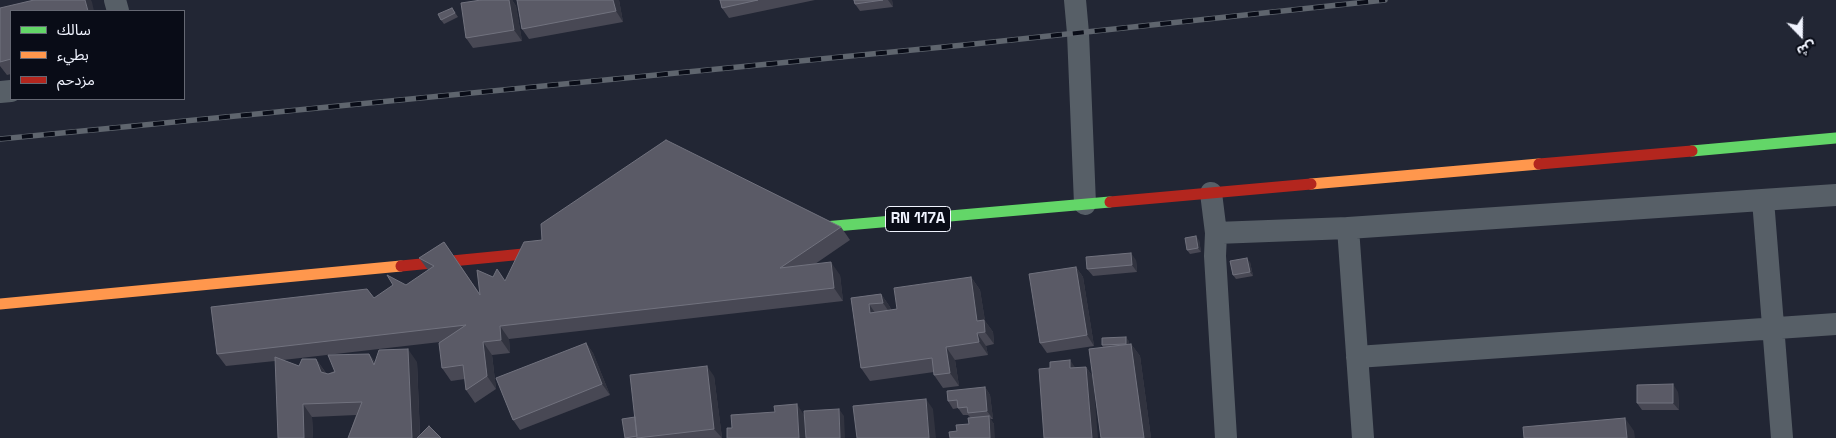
<!DOCTYPE html>
<meta charset="utf-8">
<style>
body{margin:0}
#map{position:relative;width:1836px;height:438px;overflow:hidden;background:#222634;font-family:"Space Grotesk","Noto Sans Arabic",sans-serif}
canvas{display:block}
.legend{position:absolute;left:10px;top:10px;width:175px;height:90px;box-sizing:border-box;background:#090c17;border:1px solid #656873;margin:0;padding:6px 9px;list-style:none;font-size:15px;color:#f0f3fe}
.legend li{display:flex;align-items:center;gap:10px;height:25px}
.legend b{width:25px;border:1px solid #656873}
.north{position:absolute;left:1776px;top:10px;width:50px;height:50px;-webkit-text-stroke:4px #090c17;paint-order:stroke;rotate:158deg;font-size:14px;font-weight:700;line-height:20px;text-align:center;color:#f0f3fe}
.north::after{content:'';display:block;margin:auto;width:18px;height:22px;background:#f0f3fe;clip-path:polygon(50% 0,100% 100%,50% 72%,0 100%)}
</style>
<div id="map">
<canvas width="1836" height="438"></canvas>
<ul class="legend">
<li><b style="height:6px;background:#63d668"></b>سالك</li>
<li><b style="height:6px;background:#ff974d"></b>بطيء</li>
<li><b style="height:6px;background:#b3261e"></b>مزدحم</li>
</ul>
<div class="north">ش</div>
</div>
<script>
const context = document.querySelector('canvas').getContext('2d');
context.lineJoin = 'round';
function toPath(rows) {
  const path = new Path2D();
  for (const r of rows) {
    path.moveTo(r[0], r[1]);
    for (let i = 2; i < r.length; i += 2) path.lineTo(r[i], r[i + 1]);
  }
  return path;
}
function trace(path, color, width, dash) {
  context.strokeStyle = color;
  context.lineWidth = width;
  context.lineCap = dash ? 'butt' : 'round';
  context.setLineDash(dash || []);
  context.stroke(path);
}
function fillPath(path, color) {
  context.fillStyle = color;
  context.fill(path, 'evenodd');
}
function write(font, color, halo, rows, align = 'center') {
  context.font = font + ' "Space Grotesk",sans-serif';
  context.lineWidth = 5;
  context.setLineDash([]);
  context.textBaseline = 'middle';
  context.strokeStyle = halo;
  context.fillStyle = color;
  for (const [text, x, y, turn = 0] of rows) {
    context.save();
    context.translate(x, y);
    context.rotate((+turn || 0) * Math.PI / 180);
    context.textAlign = isNaN(turn) ? turn : align;
    if (halo) context.strokeText(text, 0, 0);
    context.fillText(text, 0, 0);
    context.restore();
  }
}
trace(toPath([
 [115,0,118,11],
 [1075,0,1078,33,1085,204],
 [0,92,11,91],
 [1211,193,1216,233],
 [1763,200,1782,438],
 [1348,228,1363,438],
 [1357,357,1836,324],
 [1226,438,1215,256,1216,233,1348,228,1836,195]
]), '#575f67', 22);
trace(toPath([
 [1692,151,1836,138],
 [801,229,1110,202]
]), '#63d668', 11);
trace(toPath([
 [1311,184,1539,164],
 [0,304,401,266]
]), '#ff974d', 11);
trace(toPath([
 [1539,164,1692,151],
 [1110,202,1311,184],
 [401,266,554,251]
]), '#b3261e', 11);
const rail = toPath([
 [0,139,974,44,1385,0]
]);
trace(rail, '#5f656e', 5.5);
trace(rail, '#090c17', 4, [11]);
fillPath(toPath([
 [481,0,512,0,516,6,522,41,473,48,466,38],
 [517,0,619,0,623,22,529,39,522,29],
 [720,0,815,0,729,18,722,8],
 [854,0,892,0,893,7,860,11,855,4],
 [92,2,11,11,11,74,7,75,0,66,0,8],
 [452,8,458,17,444,24,441,20],
 [841,227,850,240,815,264,840,275,843,301,509,339,510,353,492,355,496,389,475,403,466,390,465,379,451,381,442,368,440,342,283,360,299,366,316,359,326,373,328,374,369,354,375,362,417,362,420,435,441,438,348,438,356,415,312,417,313,438,275,361,226,366,217,354,374,298,406,285,428,270,419,258,444,242,480,294,493,277,505,281],
 [1199,240,1201,252,1190,254,1187,250],
 [1136,260,1137,272,1093,276,1087,269],
 [1250,262,1253,276,1236,279,1233,275],
 [1076,267,1083,277,1094,346,1047,353,1040,343],
 [971,277,980,290,985,321,993,332,994,344,986,346,988,355,955,360,959,386,943,388,934,375,934,372,870,381,861,368,851,298,881,294,890,307,891,310,897,309],
 [1129,341,1129,344,1131,344,1140,356,1151,438,1101,438,1093,380,1075,368,1086,367,1093,377,1103,347,1102,345],
 [586,343,593,353,610,395,520,430,513,420],
 [714,376,722,438,625,438,635,417],
 [985,387,990,395,993,419,990,419,994,424,957,431,969,424,971,418,968,415,963,415,958,408,953,409,948,401],
 [1678,392,1679,410,1642,410,1637,403]
]), '#484854');
fillPath(toPath([
 [85,0,91,0,92,2,94,11,88,11],
 [509,0,512,0,516,6,522,41,514,30],
 [613,0,619,0,623,22,616,11],
 [888,0,892,0,893,7],
 [1196,236,1199,240,1201,252,1198,248],
 [1131,253,1136,260,1137,272,1132,265],
 [1247,258,1250,262,1253,276,1250,272],
 [831,262,840,275,843,301,834,288],
 [1076,267,1083,277,1094,346,1087,335],
 [971,277,980,290,985,321,993,332,994,344,977,321],
 [881,294,890,307,892,316,883,303],
 [869,304,878,317,870,313],
 [500,326,509,339,510,353,501,340],
 [977,333,986,346,988,355,979,342],
 [1126,337,1129,341,1129,348,1126,344],
 [483,342,492,355,496,389,487,376],
 [586,343,593,353,610,395,602,384],
 [1131,344,1140,356,1151,438,1144,438],
 [946,347,955,360,959,386,950,373],
 [408,349,417,362,420,438,412,438],
 [369,354,378,367,374,365],
 [316,359,325,372,330,385,321,372],
 [1070,360,1077,370,1070,368],
 [707,366,714,376,722,438,714,429],
 [1086,367,1093,377,1098,438,1092,438],
 [1673,384,1678,392,1679,410,1673,403],
 [985,387,990,395,993,419,987,411],
 [926,399,933,409,936,438,929,438],
 [303,404,312,417,313,438,304,438],
 [797,404,804,415,806,438,799,438],
 [839,409,844,416,845,438,840,438],
 [989,416,994,424,995,438,990,438],
 [1625,418,1634,431,1635,438,1627,438]
]), '#31333f');
const building = toPath([
 [34,0,85,0,88,11,11,11,11,59,0,62,0,8,34,0],
 [481,0,509,0,514,30,466,38,461,3,481,0],
 [517,0,613,0,616,11,522,29,517,0],
 [720,0,758,0,722,8,720,0],
 [854,0,883,0,855,4,854,0],
 [452,8,455,13,441,20,438,14,452,8],
 [666,140,841,227,780,268,831,262,834,288,500,326,501,340,483,342,487,376,466,390,463,365,442,368,439,343,466,325,217,354,211,307,367,289,374,298,393,285,387,275,406,285,434,266,419,258,444,242,480,295,477,270,493,277,497,269,505,281,524,242,542,240,541,224,666,140],
 [1196,236,1198,248,1187,250,1185,238,1196,236],
 [1131,253,1132,265,1087,269,1086,257,1131,253],
 [1247,258,1250,272,1233,275,1230,261,1247,258],
 [1076,267,1087,335,1040,343,1029,274,1076,267],
 [971,277,977,321,984,320,985,332,977,333,979,342,946,347,950,373,934,375,932,358,861,368,851,298,881,294,883,303,869,304,870,313,897,309,894,288,971,277],
 [1126,337,1126,344,1102,345,1102,338,1126,337],
 [586,343,602,384,513,420,496,378,586,343],
 [1131,344,1144,438,1101,438,1089,349,1131,344],
 [408,349,412,438,348,438,362,402,303,404,304,438,278,438,275,357,299,366,302,359,316,359,321,372,328,374,335,372,328,355,369,354,374,365,379,350,408,349],
 [1070,360,1070,368,1086,367,1092,438,1044,438,1039,369,1050,368,1050,362,1070,360],
 [707,366,714,429,637,438,630,375,707,366],
 [1673,384,1673,403,1637,403,1637,385,1673,384],
 [985,387,987,411,968,413,967,407,958,408,957,400,948,401,947,391,985,387],
 [926,399,929,438,857,438,853,406,926,399],
 [797,404,799,438,727,438,727,428,732,428,731,415,775,412,774,406,797,404],
 [839,409,840,438,806,438,804,411,839,409],
 [989,416,990,438,950,438,949,432,957,431,956,425,969,424,968,418,989,416],
 [635,417,637,436,625,438,622,419,635,417],
 [1625,418,1627,438,1524,438,1523,427,1625,418],
 [429,426,441,438,417,438,429,426]
]);
fillPath(building, '#5a5a66');
trace(building, '#71727e', 1);
for (const [x, y, w] of [
 [918,219,65]
]) {
  const box = new Path2D();
  box.roundRect(x - w / 2, y - 12.5, w, 25, 4);
  context.fillStyle = '#090c17';
  context.fill(box);
  trace(box, '#f0f3fe', 1);
}
write('bold 15px', '#f0f3fe', null, [
 ["RN 117A",918,219]
]);
</script>
